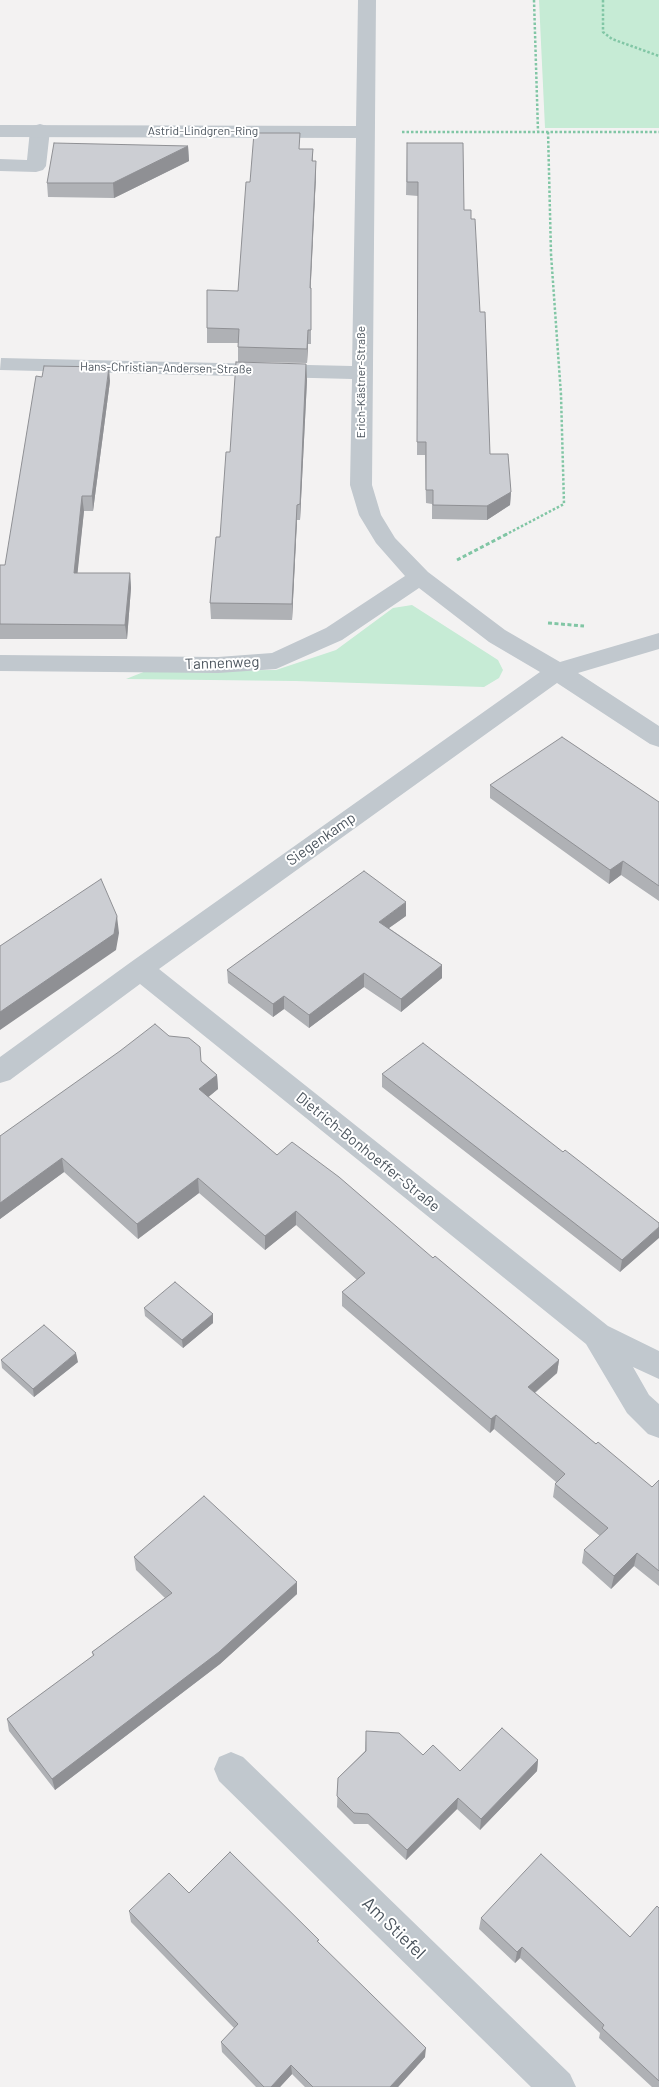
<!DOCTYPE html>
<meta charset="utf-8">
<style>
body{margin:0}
canvas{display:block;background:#f3f2f2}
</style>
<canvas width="659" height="2087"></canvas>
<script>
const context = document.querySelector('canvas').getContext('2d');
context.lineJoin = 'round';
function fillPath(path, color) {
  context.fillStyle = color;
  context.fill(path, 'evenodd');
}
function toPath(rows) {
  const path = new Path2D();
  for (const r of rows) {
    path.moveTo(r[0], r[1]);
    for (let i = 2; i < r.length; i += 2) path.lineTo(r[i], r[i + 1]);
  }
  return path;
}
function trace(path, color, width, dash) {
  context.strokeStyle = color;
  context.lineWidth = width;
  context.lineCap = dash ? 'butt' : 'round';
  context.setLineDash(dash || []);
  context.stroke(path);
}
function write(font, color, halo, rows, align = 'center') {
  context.font = font + ' Barlow,sans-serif';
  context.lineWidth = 4;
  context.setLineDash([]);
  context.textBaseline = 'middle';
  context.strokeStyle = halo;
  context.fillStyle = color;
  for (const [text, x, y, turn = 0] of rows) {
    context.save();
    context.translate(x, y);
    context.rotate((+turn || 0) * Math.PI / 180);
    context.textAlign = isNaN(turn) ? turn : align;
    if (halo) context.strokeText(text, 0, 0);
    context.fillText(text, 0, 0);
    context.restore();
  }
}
fillPath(toPath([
 [539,0,659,0,659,128,545,128],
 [412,605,498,660,503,670,499,678,484,687,295,681,126,679,146,671,276,670,336,650,393,608]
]), '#c6ebd5');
trace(toPath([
 [534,0,538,131],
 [603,0,603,32,612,39,659,56],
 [402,132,659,132],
 [505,535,564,504,561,395,551,254,548,131]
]), '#81c6a5', 2.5, [2.5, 2]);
trace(toPath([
 [457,560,507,534],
 [548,623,584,626]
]), '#81c6a5', 3, [4, 2.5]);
fillPath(toPath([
 [40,124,47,126,50,130,46,166,43,170,36,172,0,171,0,159,27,160,30,130,33,126,40,124]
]), '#c1c8ce');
fillPath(toPath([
 [358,0,376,0,372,485,381,515,395,538,428,572,505,630,560,662,659,633,659,649,578,673,659,726,659,747,650,744,557,683,159,969,608,1326,659,1351,659,1379,633,1367,649,1395,659,1404,659,1438,648,1434,627,1413,586,1344,140,984,10,1080,0,1083,0,1057,131,962,540,672,489,642,419,588,342,640,276,669,218,673,0,671,0,655,218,657,272,653,326,628,405,576,376,543,359,515,350,485,352,379,0,370,1,358,352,366,356,138,0,137,0,125,356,126,358,0],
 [231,1752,243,1757,570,2074,576,2087,531,2087,219,1781,214,1769,219,1757,231,1752]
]), '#c1c8ce');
fillPath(toPath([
 [407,143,471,219,480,312,490,454,511,492,510,505,487,520,432,519,432,504,426,503,425,455,417,455,418,196,406,195],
 [188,146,189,161,114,198,48,197,47,183],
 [313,149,313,161,316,175,310,288,311,288,311,344,308,344,307,363,238,362,238,343,207,343,207,328,238,291,250,182],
 [306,364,307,380,300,520,297,520,292,620,211,619,210,603,220,537,230,452],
 [110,381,93,511,84,511,77,573,130,573,131,588,127,639,0,639,0,565,5,565],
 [490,785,659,802,659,901,621,875,609,884,490,798],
 [406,916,389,928,442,965,442,978,401,1012,364,987,309,1028,284,1009,273,1017,228,983,227,970],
 [201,1061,217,1075,218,1089,208,1097,277,1155,433,1258,559,1360,557,1373,535,1393,596,1444,652,1487,659,1480,659,1586,634,1566,611,1589,582,1563,584,1550,600,1536,553,1497,555,1484,556,1482,494,1429,490,1433,342,1306,342,1292,357,1280,296,1225,265,1250,199,1193,138,1239,64,1172,0,1219,0,1136],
 [382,1074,563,1152,659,1223,620,1272,382,1087],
 [144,1308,213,1314,213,1323,183,1348,145,1316],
 [1,1360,78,1362,34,1397,2,1368],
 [134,1557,297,1594,220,1664,55,1790,9,1731,7,1719,93,1656,92,1652,165,1598,136,1570],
 [366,1731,460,1771,538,1760,537,1771,480,1830,457,1809,406,1860,368,1824,354,1824,337,1807,338,1778,365,1751],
 [189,1893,319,1943,425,2057,398,2087,305,2087,292,2074,280,2087,256,2087,222,2052,221,2042,234,2028,131,1922,129,1911],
 [659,1908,659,2087,652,2087,599,2038,600,2033,520,1958,515,1963,479,1929,481,1918,630,1937]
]), '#afb1b5');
fillPath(toPath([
 [188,146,189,161,114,198,113,183],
 [316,161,316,175,310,302,310,288],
 [308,330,308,344,307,363,307,349],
 [306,364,307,380,300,520,300,504],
 [109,367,110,381,93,511,92,496],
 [511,492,510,505,487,520,487,506],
 [82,496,84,511,76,588,74,573],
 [297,505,297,520,292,620,292,604],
 [130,573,131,588,127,639,125,625],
 [623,861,621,875,609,884,610,870],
 [406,902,406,916,379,935,379,922],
 [117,916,119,933,116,950,0,1030,0,1012],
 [442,965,442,978,401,1012,401,999],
 [364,973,364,987,309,1028,309,1015],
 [284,996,284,1009,273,1017,273,1004],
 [217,1075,218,1089,200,1104,199,1089],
 [62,1158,64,1172,0,1219,0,1203],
 [198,1178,199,1193,138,1239,137,1224],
 [296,1211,296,1225,265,1250,265,1236],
 [659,1227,659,1238,620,1272,622,1260],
 [213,1314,213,1323,183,1348,182,1340],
 [76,1353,78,1362,34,1397,33,1389],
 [559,1360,557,1373,526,1400,528,1387],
 [496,1415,494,1429,490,1433,491,1419],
 [637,1553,634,1566,611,1589,614,1576],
 [297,1582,297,1594,220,1664,55,1790,52,1779],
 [538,1760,537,1771,480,1830,481,1819],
 [458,1798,457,1809,406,1860,407,1850],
 [522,1947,520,1958,515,1963,517,1952],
 [426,2048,425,2057,398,2087,390,2087],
 [291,2065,292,2074,280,2087,271,2087]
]), '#8f9094');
const building = toPath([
 [254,133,300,133,299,149,313,149,312,161,316,161,310,288,311,288,311,330,308,330,307,349,238,347,239,329,207,328,207,290,238,291,246,182,250,182,254,133],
 [54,143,188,146,113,183,47,183,54,143],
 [407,143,463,143,464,210,471,210,471,219,475,219,480,312,485,312,490,454,508,454,511,492,487,506,433,505,433,490,426,490,426,442,417,442,418,182,407,182,407,143],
 [236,362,306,364,300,504,297,505,292,604,210,603,216,537,220,537,226,452,230,452,236,362],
 [44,366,109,367,92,496,82,496,74,573,130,573,125,625,0,624,0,565,5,565,36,376,42,377,44,366],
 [562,737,659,802,659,886,623,861,610,870,490,785,562,737],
 [364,871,406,902,379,922,442,965,401,999,364,973,309,1015,284,996,273,1004,227,970,364,871],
 [101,879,117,916,114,934,0,1012,0,946,101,879],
 [155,1024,169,1036,189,1038,200,1047,201,1061,217,1075,199,1089,277,1155,292,1142,339,1177,433,1258,435,1256,559,1360,528,1387,596,1444,598,1442,652,1487,659,1480,659,1571,637,1553,614,1576,584,1550,608,1528,555,1484,565,1474,496,1415,491,1419,342,1292,365,1273,296,1211,265,1236,198,1178,137,1224,62,1158,0,1203,0,1136,120,1051,155,1024],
 [423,1043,563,1152,565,1150,659,1223,659,1227,622,1260,382,1074,423,1043],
 [175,1282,213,1314,182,1340,144,1308,175,1282],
 [44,1325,76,1353,33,1389,1,1360,44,1325],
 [204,1496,297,1582,219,1652,52,1779,7,1719,94,1655,92,1652,172,1593,134,1557,204,1496],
 [502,1728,538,1760,481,1819,458,1798,407,1850,368,1814,354,1813,337,1796,338,1778,366,1751,366,1731,399,1733,423,1755,433,1745,460,1771,502,1728],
 [230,1852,319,1940,317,1941,426,2048,390,2087,313,2087,291,2065,271,2087,264,2087,221,2042,238,2024,129,1911,169,1873,189,1893,230,1852],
 [541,1854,630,1937,657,1906,659,1908,659,2081,602,2028,604,2025,522,1947,517,1952,481,1918,541,1854]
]);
fillPath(building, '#ccced3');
trace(building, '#8f9094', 1);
write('12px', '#4b545d', '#fff', [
 ["Astrid-Lindgren-Ring",203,131],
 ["Hans-Christian-Andersen-Straße",166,368,1],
 ["Erich-Kästner-Straße",361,382,-90]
]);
write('15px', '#4b545d', '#fff', [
 ["Tannenweg",222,663,-2],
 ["Siegenkamp",321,839,-35],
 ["Dietrich-Bonhoeffer-Straße",368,1152,39]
]);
write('18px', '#4b545d', '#fff', [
 ["Am Stiefel",394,1928,44]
]);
</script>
